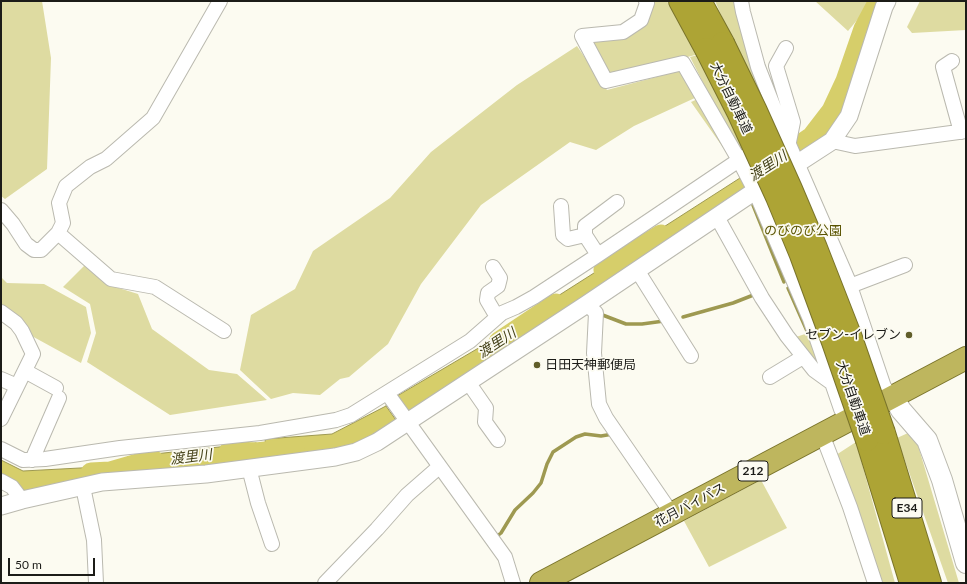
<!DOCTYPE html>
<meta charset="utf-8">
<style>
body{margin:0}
#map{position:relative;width:967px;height:584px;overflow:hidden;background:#fcfbf1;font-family:Lato,sans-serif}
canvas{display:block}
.frame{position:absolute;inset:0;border:2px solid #1c1c18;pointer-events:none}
.scale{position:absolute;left:8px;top:558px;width:87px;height:18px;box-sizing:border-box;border:2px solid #1c1c18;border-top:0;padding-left:5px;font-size:12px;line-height:14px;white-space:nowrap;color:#1c1c18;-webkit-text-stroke:3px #fcfbf1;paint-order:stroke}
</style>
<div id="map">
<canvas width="967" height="584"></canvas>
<div class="frame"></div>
<div class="scale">50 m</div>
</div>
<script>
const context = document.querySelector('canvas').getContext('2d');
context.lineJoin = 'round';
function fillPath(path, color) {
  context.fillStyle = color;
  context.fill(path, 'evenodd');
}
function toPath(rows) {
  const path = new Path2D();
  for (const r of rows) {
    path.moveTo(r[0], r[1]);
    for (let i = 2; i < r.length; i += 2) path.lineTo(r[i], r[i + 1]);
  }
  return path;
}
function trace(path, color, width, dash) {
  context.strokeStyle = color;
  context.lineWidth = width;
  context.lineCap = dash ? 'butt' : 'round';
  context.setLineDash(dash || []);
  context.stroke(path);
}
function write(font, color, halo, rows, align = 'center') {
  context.font = font + ' Lato,"Noto Sans JP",sans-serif';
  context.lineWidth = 3.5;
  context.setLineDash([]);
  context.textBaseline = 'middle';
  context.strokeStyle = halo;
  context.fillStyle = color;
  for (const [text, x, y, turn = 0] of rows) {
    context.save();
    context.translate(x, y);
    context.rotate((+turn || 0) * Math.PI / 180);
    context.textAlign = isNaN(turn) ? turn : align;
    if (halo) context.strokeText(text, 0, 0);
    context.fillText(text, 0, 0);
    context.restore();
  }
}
fillPath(toPath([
 [1,1,42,1,51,58,47,169,5,199,1,196],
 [649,1,667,1,699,54,609,77,591,41,624,34],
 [715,1,734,1,742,34,767,107,732,40],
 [815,1,871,1,867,8,848,31],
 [920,1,966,1,966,30,912,33,907,27],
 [577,46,607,90,679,71,697,97,634,126,596,150,570,142,481,205,421,284,388,344,349,377,340,379,320,395,293,393,271,399,240,370,251,315,295,289,313,251,390,198,431,152,517,85],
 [698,55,745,154,735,145,690,57],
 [700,98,729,156,691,102],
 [86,264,109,285,138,294,152,329,209,370,237,374,267,400,170,415,87,362,96,333,90,304,63,287],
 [1,277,7,283,44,284,86,307,91,333,81,363,30,335,1,307],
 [808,333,819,365,793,338],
 [908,433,917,442,959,583,948,583,897,438],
 [856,442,895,583,883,583,836,455],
 [761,480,787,528,709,567,684,521]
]), '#dedba1');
const water = toPath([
 [740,178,747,188,644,261,634,246,740,178],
 [627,252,636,267,539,332,528,315,627,252],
 [521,323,530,336,410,414,397,396,521,323],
 [386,406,398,423,361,444,267,463,265,439,332,434,386,406],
 [256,443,259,463,128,476,127,457,256,443],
 [1,460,23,471,118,466,120,478,25,492,1,478,1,460]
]);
fillPath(water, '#d6ce6a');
trace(water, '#9e9951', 1);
trace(toPath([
 [753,205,784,282],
 [788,288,807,331],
 [600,314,626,324,642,324,664,321],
 [683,317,733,303,756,294],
 [496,537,501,533,515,510,533,493,541,483,547,464,553,452,576,437,585,434,601,436,613,434]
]), '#9e9951', 3.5);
trace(toPath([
 [775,162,812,137,832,111,846,81,864,29,879,1],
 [604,270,661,235],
 [499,342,556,304],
 [229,452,239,452,256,453,294,449],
 [91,473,110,472,141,463,154,461]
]), '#d6ce6a', 21);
const minor = toPath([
 [646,1,647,3,641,20,623,32,582,36,606,81,683,63,739,160,755,191,810,319,841,409,847,421],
 [741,1,743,12,758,67,784,133,848,280,884,387,893,397],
 [786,48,776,66,793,122,789,142],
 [952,61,943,67,961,132],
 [832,141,855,146,966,131],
 [561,206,563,235,568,239,585,235,598,255],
 [1,210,13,224,26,244,34,250,41,250,58,233,63,223,59,203,66,186,90,167,106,159,153,118,220,1],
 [717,217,762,298,787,336,814,370,832,383],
 [58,233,111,279,155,287,224,331],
 [585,235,585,226,617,202],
 [493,267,500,278,498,286,488,293,487,300,497,317],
 [637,270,691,356],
 [850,286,905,265],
 [587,304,596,313,594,353,599,404,606,418,672,514],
 [1,312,16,323,22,331,33,354,1,419],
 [25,371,56,388],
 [770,377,803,357],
 [1,379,17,386],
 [468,382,486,408,485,422,498,440],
 [387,393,505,557,513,583],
 [822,434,850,507,875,583],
 [1,449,23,460,45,459,120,448,260,433,336,420,351,415,470,341,502,313,516,307,534,297,598,255,739,160,784,133],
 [32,460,59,398],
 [249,468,258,503,272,544],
 [1,481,12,487,22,500],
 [83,487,94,540,96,583],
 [325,583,377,529,407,495,439,467]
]);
const tertiary = toPath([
 [1,506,22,500,102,482,206,474,335,457,356,452,377,442,587,304,755,191,832,141,849,116,884,7,887,1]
]);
const secondary = toPath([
 [893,397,901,410,927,440,942,480,966,563]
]);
const trunk = toPath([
 [541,583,966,358]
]);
const motorway = toPath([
 [680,1,706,49],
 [700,1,723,43],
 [884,433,930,583],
 [867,440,911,583]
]);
trace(minor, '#bab9af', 16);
trace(tertiary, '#bab9af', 19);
trace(secondary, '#bab9af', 22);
trace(trunk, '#7a742b', 24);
trace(motorway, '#7a742b', 24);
trace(minor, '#fff', 14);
trace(tertiary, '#fff', 17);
trace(secondary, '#fff', 20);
trace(trunk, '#beb65e', 22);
trace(motorway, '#ada435', 22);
const motorwayBridge = toPath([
 [723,43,755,109,791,189,816,248,850,335,884,433],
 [706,49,738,112,777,197,801,255,833,342,867,440]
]);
trace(motorwayBridge, '#7a742b', 24, []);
trace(motorwayBridge, '#ada435', 22);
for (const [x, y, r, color] of [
 [909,335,4,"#605d29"],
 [537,365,4,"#605d29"]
]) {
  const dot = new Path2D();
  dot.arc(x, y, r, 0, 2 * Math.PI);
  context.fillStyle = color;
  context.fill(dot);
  trace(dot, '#fcfbf1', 1.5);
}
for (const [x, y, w] of [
 [753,471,30],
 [907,508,30]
]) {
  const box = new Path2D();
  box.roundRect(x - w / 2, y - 10, w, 20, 3);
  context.fillStyle = '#fcfbf1';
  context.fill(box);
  trace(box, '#1c1c18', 1);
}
write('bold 12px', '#1c1c18', null, [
 ["212",753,471],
 ["E34",907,508]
]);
write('13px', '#1c1c18', '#fcfbf1', [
 ["大分自動車道",731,98,64],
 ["大分自動車道",853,398,71],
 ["花月バイパス",690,505,-28]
]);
write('13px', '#595301', '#fcfbf1', [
 ["のびのび公園",803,231]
]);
write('13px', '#1c1c18', '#fcfbf1', [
 ["セブン-イレブン",901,335],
 ["日田天神郵便局",545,365,"left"]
], 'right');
write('italic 14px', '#434016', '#fcfbf1', [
 ["渡里川",768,166,-33],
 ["渡里川",497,343,-33],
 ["渡里川",191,457,-7]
]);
</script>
